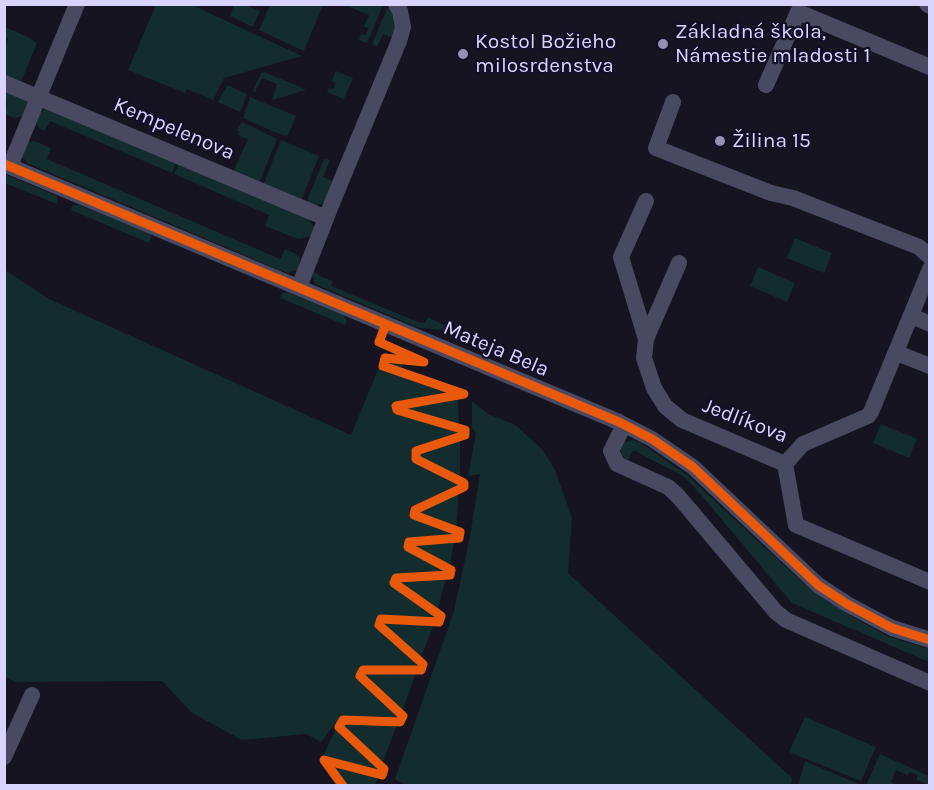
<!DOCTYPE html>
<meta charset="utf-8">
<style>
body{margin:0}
#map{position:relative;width:934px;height:790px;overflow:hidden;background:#161421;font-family:Karla,sans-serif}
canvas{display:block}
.frame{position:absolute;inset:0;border:6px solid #d9d4ff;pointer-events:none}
</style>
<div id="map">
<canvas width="934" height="790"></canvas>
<div class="frame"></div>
</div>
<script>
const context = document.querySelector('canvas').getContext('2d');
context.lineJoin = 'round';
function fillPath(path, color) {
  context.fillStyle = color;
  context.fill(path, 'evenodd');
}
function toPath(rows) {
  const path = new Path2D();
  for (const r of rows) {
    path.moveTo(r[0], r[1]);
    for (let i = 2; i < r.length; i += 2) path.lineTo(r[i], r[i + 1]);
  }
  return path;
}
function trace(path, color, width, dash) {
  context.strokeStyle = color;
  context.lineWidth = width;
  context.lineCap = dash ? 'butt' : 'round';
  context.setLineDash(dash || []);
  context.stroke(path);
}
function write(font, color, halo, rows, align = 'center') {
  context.font = font + ' Karla,sans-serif';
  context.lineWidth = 4.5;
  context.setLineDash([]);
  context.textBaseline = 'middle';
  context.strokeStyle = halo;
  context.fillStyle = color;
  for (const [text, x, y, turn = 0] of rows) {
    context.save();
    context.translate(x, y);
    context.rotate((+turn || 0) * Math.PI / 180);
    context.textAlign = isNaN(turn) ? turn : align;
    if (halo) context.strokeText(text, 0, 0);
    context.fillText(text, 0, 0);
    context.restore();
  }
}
fillPath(toPath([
 [156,5,192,5,302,56,224,78,213,100,187,89,185,93,128,70],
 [234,5,245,5,260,11,253,27,230,16],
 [270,5,323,5,304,51,259,30],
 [345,5,383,5,367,43,359,40,361,34,366,35,368,28,364,26,369,15],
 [389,5,396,20,393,38,383,34,377,47,372,44],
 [5,27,30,38,37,43,20,85,5,79,5,48,8,39,5,37],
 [336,71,353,78,344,99,327,92,329,88,333,89,336,83,332,81],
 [264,72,298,86,306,90,272,100,277,84,262,78,255,92,253,91,261,73],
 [227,85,247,94,240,112,218,102],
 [5,87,27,100,28,106,24,114,20,117,14,118,5,114,7,103,5,101],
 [250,97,296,116,288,135,284,136,243,118],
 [46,108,177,160,172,173,50,121,45,131,39,128,36,122,40,114],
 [242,122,277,139,259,183,233,172,248,139,238,135,239,131,237,130],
 [281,140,319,156,301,201,263,185],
 [34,141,51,148,47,159,280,259,285,249,296,254,300,258,299,268,296,271,287,273,27,163,22,156,28,142],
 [324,159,330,160,323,177,333,181,327,199,323,203,314,206,306,203],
 [180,162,307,216,314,228,311,236,298,239,265,226,269,215,174,174],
 [4,174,57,196,58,201,57,204,5,183],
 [73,205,79,205,150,234,151,238,149,243,71,210],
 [795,238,832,253,824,273,787,258],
 [758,267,795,283,787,302,750,286],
 [5,270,49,299,351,435,385,353,403,362,401,374,448,391,394,404,393,408,395,413,459,431,459,434,411,451,412,460,458,483,459,487,409,509,409,516,453,533,453,535,407,538,404,548,446,569,445,571,394,575,391,583,435,616,434,618,379,616,376,625,417,663,416,667,361,666,357,675,397,716,397,718,342,718,342,715,321,742,306,734,242,740,192,713,162,681,15,682,5,677],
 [313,270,320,276,333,281,331,286,418,322,425,323,428,317,446,326,445,330,419,328,315,284,312,275],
 [287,292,343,315,347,321,345,325,280,298,282,294],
 [458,398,459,425,407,410,407,408],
 [472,401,488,414,514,424,542,449,555,470,572,518,568,573,792,778,791,785,408,786,395,779,454,611,470,536,480,474,468,476,476,434,472,427],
 [881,424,917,439,909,458,873,443],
 [460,439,460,478,419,458,419,454],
 [631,440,639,442,686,474,803,583,844,612,887,636,929,649,929,662,792,603,696,489,683,476,633,450,627,462,622,455,620,448,624,442],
 [459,493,456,527,417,514,418,511],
 [454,541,450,565,412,546,412,543],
 [446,578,438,609,398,583,399,580],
 [383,621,434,624,420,659,381,624],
 [365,673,416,673,402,712,364,676],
 [805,717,876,747,861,781,789,752],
 [344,723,397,725,382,764,342,726],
 [336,728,378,769,377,771,323,756],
 [880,754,929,776,929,785,917,780,917,775,910,772,907,775,896,770,891,782,897,785,866,785],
 [805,761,861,785,798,785],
 [329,763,378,777,375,785,345,785]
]), '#132c2d');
trace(toPath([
 [927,4,930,6],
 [4,83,326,218],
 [766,85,798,12,930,67],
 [673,102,656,148,771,193,793,198,919,247,930,257],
 [4,164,619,422,652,439,693,467,818,585,847,604,892,628,930,640],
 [10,166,77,4],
 [679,263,646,339,644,358,654,388,665,406,682,420,785,464,803,444,868,416,871,412,930,269],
 [299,287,332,203,399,41,403,27,400,11,396,4],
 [912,316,930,324],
 [646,339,621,257,646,201],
 [897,353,930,366],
 [624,425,611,451,617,464,668,487,678,496,776,612,786,620,930,683],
 [785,464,796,525],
 [796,525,930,582],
 [4,757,32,695]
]), '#4a4962', 16);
trace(toPath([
 [4,164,619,422,652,439,693,467,818,585,847,604,892,628,930,640],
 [343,786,324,760,382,775,384,769,339,727,343,720,400,722,403,716,360,676,363,670,421,670,423,664,379,625,381,619,439,622,441,616,394,583,396,578,450,575,451,570,408,547,409,542,459,538,460,532,414,515,415,510,464,487,464,483,416,459,416,451,465,435,465,430,397,410,396,406,464,394,383,366,385,358,424,362,379,342,386,324]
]), '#e8590c', 9);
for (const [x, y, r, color] of [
 [663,44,6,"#9591b1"],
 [463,54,6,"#9591b1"],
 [720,141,6,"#9591b1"]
]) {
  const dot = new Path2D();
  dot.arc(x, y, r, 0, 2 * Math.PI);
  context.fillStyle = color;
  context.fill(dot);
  trace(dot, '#130f26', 2);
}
write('21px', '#d9d4ff', '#130f26', [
 ["Základná škola,",675,32],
 ["Námestie mladosti 1",675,56],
 ["Kostol Božieho",475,42],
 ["milosrdenstva",475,66],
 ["Žilina 15",732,141]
], 'left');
write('21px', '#d9d4ff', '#130f26', [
 ["Kempelenova",174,129,23],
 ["Mateja Bela",496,349,23],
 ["Jedlíkova",745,421,21]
]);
</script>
